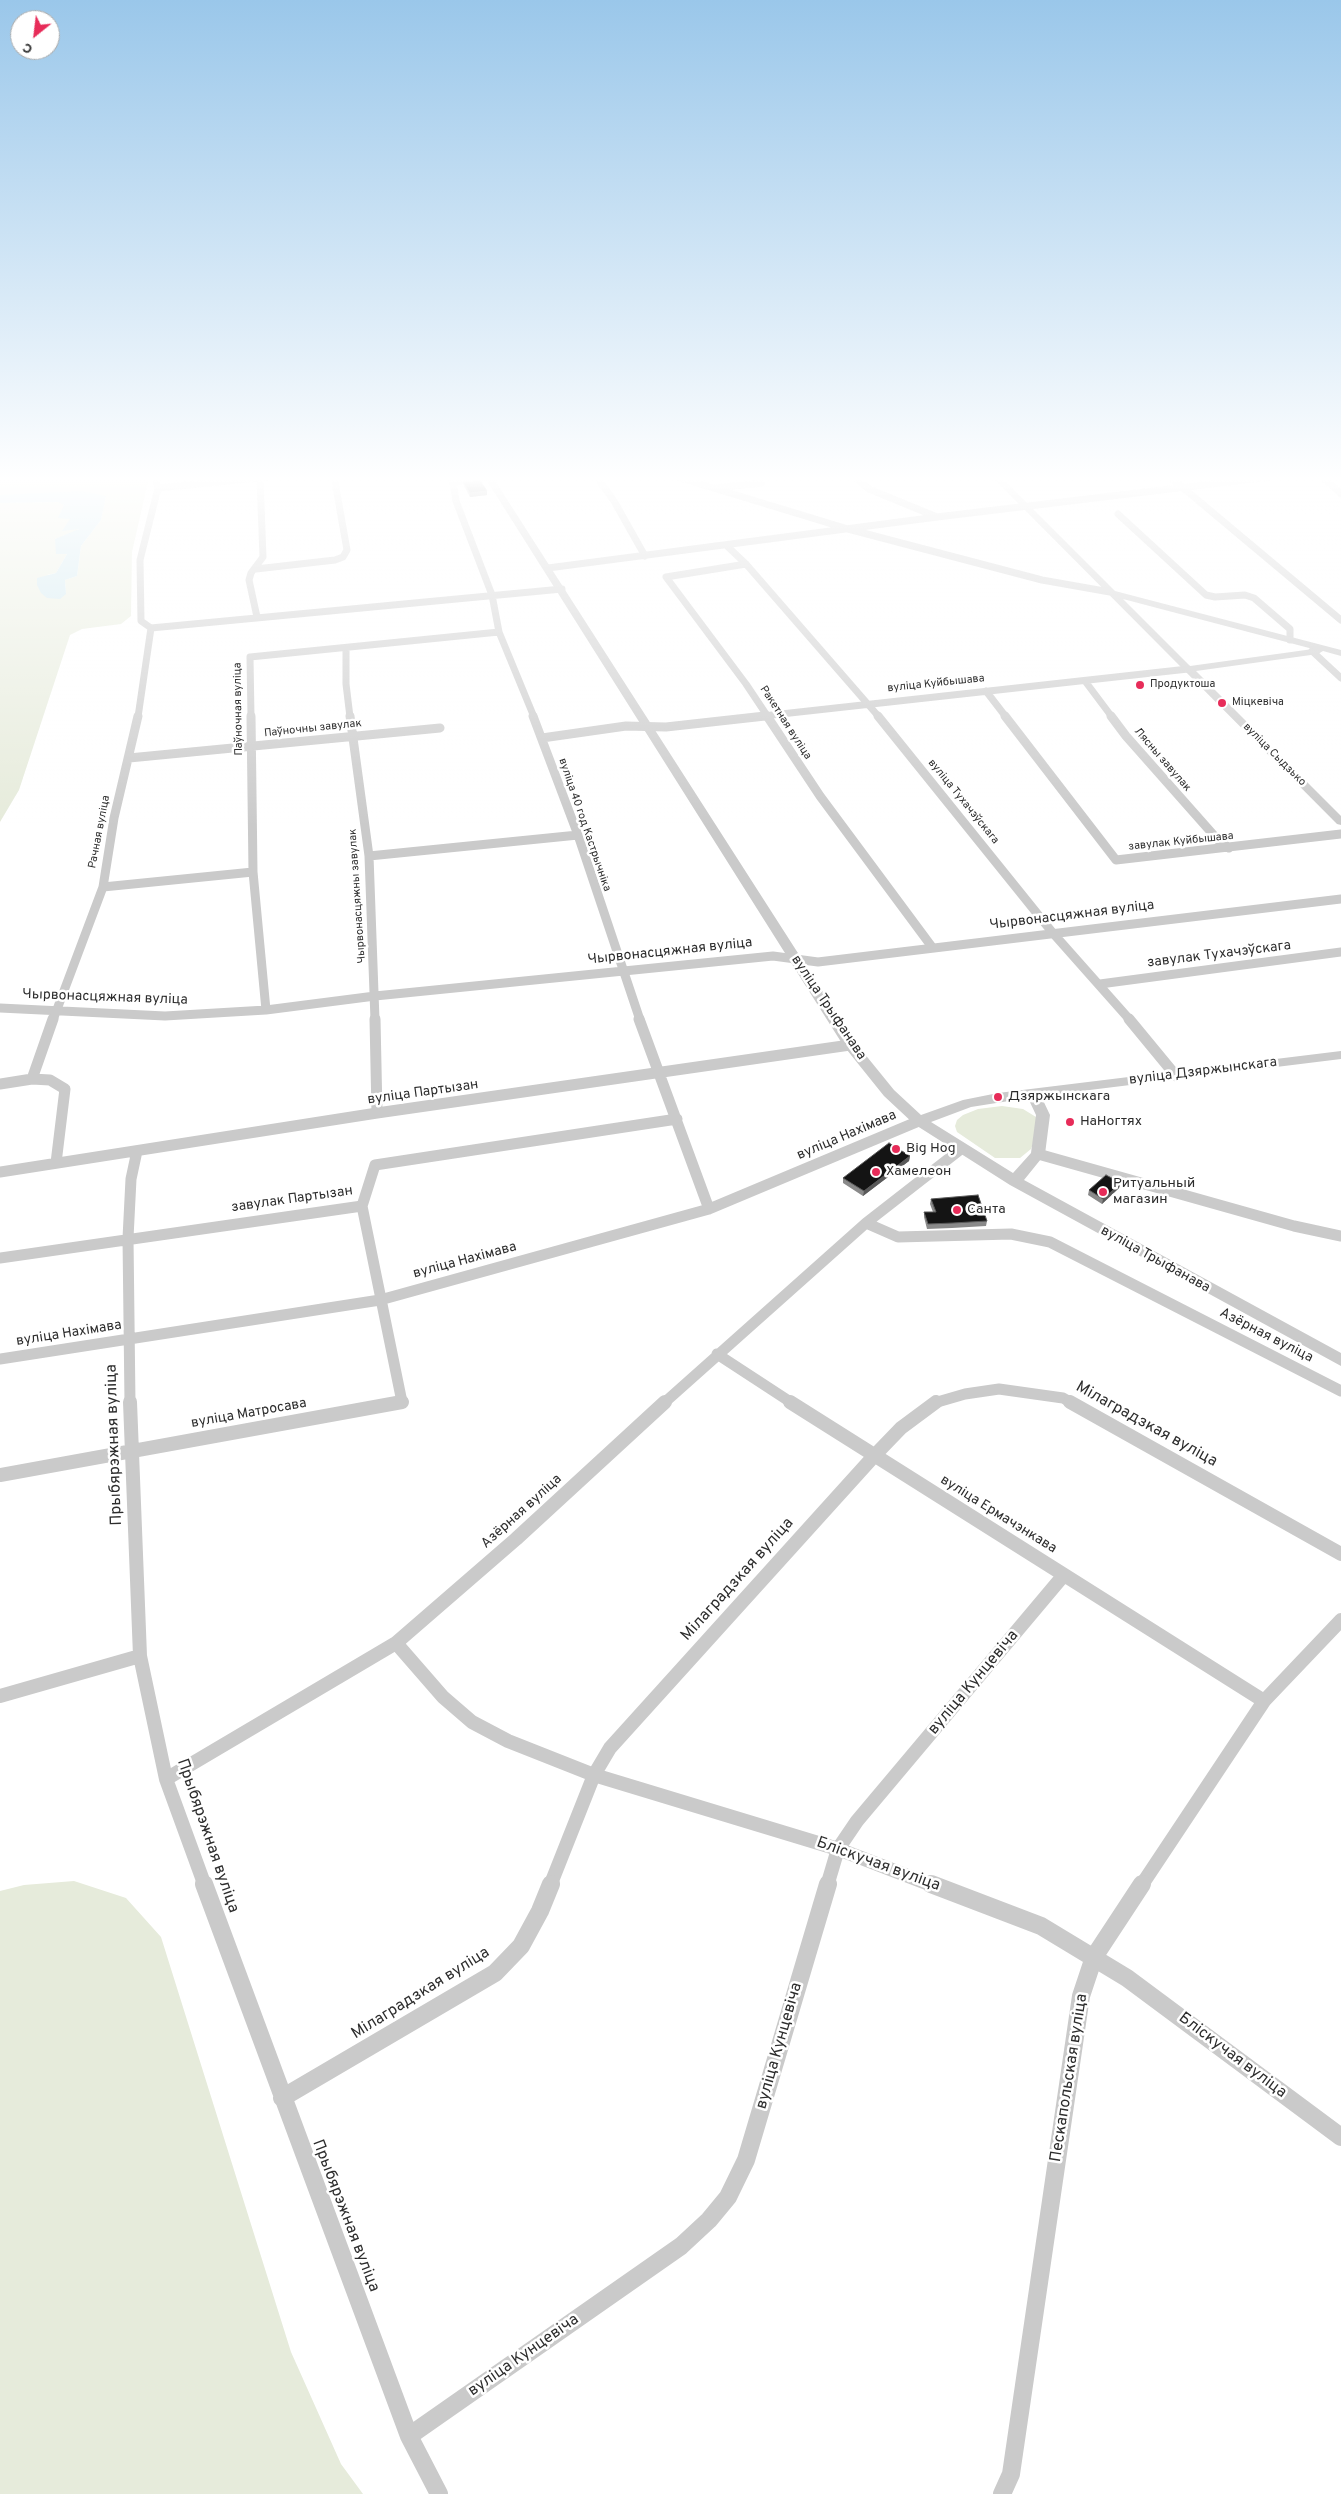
<!DOCTYPE html>
<meta charset="utf-8">
<style>
body{margin:0}
#map{position:relative;width:1341px;height:2494px;overflow:hidden;background:#fff;font-family:Overpass,sans-serif}
canvas{display:block}
.north{position:absolute;left:10px;top:10px;width:50px;height:50px;box-sizing:border-box;background:#fff;border:1px solid #ababab;border-radius:50%;rotate:209deg;font-size:14px;font-weight:700;line-height:20px;text-align:center;color:#2d2d2d}
.north::after{content:'';display:block;margin:auto;width:18px;height:22px;background:#e72c59;clip-path:polygon(50% 0,100% 100%,50% 72%,0 100%)}
</style>
<div id="map">
<canvas width="1341" height="2494"></canvas>
<div class="north">С</div>
</div>
<script>
const context = document.querySelector('canvas').getContext('2d');
context.lineJoin = 'round';
function fillPath(path, color) {
  context.fillStyle = color;
  context.fill(path, 'evenodd');
}
function toPath(rows) {
  const path = new Path2D();
  for (const r of rows) {
    path.moveTo(r[0], r[1]);
    for (let i = 2; i < r.length; i += 2) path.lineTo(r[i], r[i + 1]);
  }
  return path;
}
function trace(path, color, width, dash) {
  context.strokeStyle = color;
  context.lineWidth = width;
  context.lineCap = dash ? 'butt' : 'round';
  context.setLineDash(dash || []);
  context.stroke(path);
}
function write(font, color, halo, rows, align = 'center') {
  context.font = font + ' Overpass,sans-serif';
  context.lineWidth = 5;
  context.setLineDash([]);
  context.textBaseline = 'middle';
  context.strokeStyle = halo;
  context.fillStyle = color;
  for (const [text, x, y, turn = 0] of rows) {
    context.save();
    context.translate(x, y);
    context.rotate((+turn || 0) * Math.PI / 180);
    context.textAlign = isNaN(turn) ? turn : align;
    if (halo) context.strokeText(text, 0, 0);
    context.fillText(text, 0, 0);
    context.restore();
  }
}
fillPath(toPath([
 [0,476,148,476,148,482,132,552,131,616,121,624,82,629,70,635,19,790,0,822,0,503,58,502,65,505,60,514,70,518,75,528,79,530,55,539,67,554,56,573,47,575,66,594,65,580,77,576,81,546,101,520,106,496,0,495],
 [1002,1106,1023,1109,1036,1117,1039,1126,1031,1149,1020,1158,995,1158,957,1132,955,1126,957,1120,963,1115,978,1109],
 [74,1881,126,1898,161,1937,291,2352,341,2464,363,2494,0,2494,0,1891,24,1885]
]), '#e6ebdb');
fillPath(toPath([
 [82,491,106,496,101,520,81,546,77,576,65,580,66,594,60,599,47,598,41,593,37,585,37,578,56,573,67,554,56,554,55,539,79,529,62,531,70,519,58,518,64,505,58,502,0,503,0,495]
]), '#c6e3ec');
trace(toPath([
 [602,476,598,479,614,501,645,556],
 [674,476,848,529,1042,580,1110,592],
 [853,476,869,489,937,517],
 [1169,476,1341,620],
 [1321,476,1341,494],
 [489,477,453,482,456,501,492,595,499,632,534,717],
 [158,488,278,476],
 [715,488,762,483,756,476],
 [1118,514,1206,595,1215,597,1245,595,1254,598,1290,629,1290,640],
 [727,546,746,564,879,717],
 [746,564,666,577,746,684,768,717],
 [548,568,937,517,1278,476],
 [256,569,335,560,343,557,347,550,334,476],
 [257,617,249,580,251,573,263,557,260,479],
 [151,628,562,589],
 [346,648,346,684,350,717],
 [1312,651,1341,678],
 [1085,681,1112,717],
 [986,691,1006,717],
 [138,717,151,628,141,621,140,560,158,488,155,476],
 [251,717,250,657,499,632],
 [754,717,1188,669]
]), '#cacaca', 7);
trace(toPath([
 [251,716,253,872,266,1010],
 [350,716,369,856,375,1020],
 [533,716,578,835,640,1020],
 [767,716,820,796,932,947],
 [878,716,1052,932,1130,1020],
 [1005,716,1116,860,1341,834],
 [1111,716,1126,736,1218,840,1229,848],
 [542,738,626,726,666,727,765,716],
 [129,758,440,728],
 [369,856,578,835],
 [103,887,253,872],
 [1100,984,1341,952],
 [0,1008,165,1016,266,1010,375,996,773,956,818,962,1341,899],
 [53,1020,103,887,114,818,138,716]
]), '#cacaca', 9);
trace(toPath([
 [53,1019,32,1079,50,1080,65,1089,56,1163],
 [375,1019,377,1113],
 [639,1019,709,1209],
 [1129,1019,1176,1076],
 [0,1084,32,1079],
 [1038,1154,1294,1226,1341,1236],
 [0,1172,377,1113,850,1045],
 [866,1223,898,1237,1011,1234,1050,1242,1341,1391],
 [0,1258,362,1206],
 [717,1354,792,1403],
 [0,1359,380,1300,709,1209,919,1121],
 [130,1403,128,1238,131,1179,137,1151],
 [397,1403,402,1402,362,1206,375,1165,677,1119],
 [664,1403,866,1223,961,1149],
 [934,1403,965,1394,999,1389,1063,1398,1072,1403]
]), '#cacaca', 11);
trace(toPath([
 [130,1402,140,1656,166,1779,205,1886],
 [790,1402,1264,1701],
 [1070,1402,1341,1554],
 [0,1475,402,1402],
 [396,1643,443,1697,472,1722,508,1741,594,1775,838,1849,934,1886],
 [0,1696,140,1656],
 [166,1779,396,1643,516,1539,665,1402],
 [550,1886,594,1775,610,1748,874,1456,901,1428,936,1402],
 [827,1886,838,1849,857,1821,1063,1576],
 [1141,1886,1264,1701,1341,1620]
]), '#cacaca', 14);
trace(toPath([
 [204,1884,409,2436,439,2494],
 [931,1884,1041,1926,1127,1978,1341,2137],
 [282,2098,495,1973,521,1946,540,1911,551,1884],
 [409,2436,681,2246,709,2220,728,2197,746,2160,828,1884],
 [1002,2494,1011,2474,1081,1996,1094,1957,1142,1884]
]), '#cacaca', 18);
fillPath(toPath([
 [484,476,492,476,855,1042,894,1090,921,1115,963,1100,998,1093,1341,1051,1341,1059,1041,1096,1050,1115,1045,1154,1024,1180,1341,1353,1341,1366,1010,1185,914,1124,884,1096,843,1045,484,476],
 [1028,1098,1036,1115,1031,1153,1013,1173,931,1122,971,1107,1028,1098],
 [991,476,1000,476,1115,591,1341,650,1341,656,1323,651,1318,654,1196,671,1341,816,1341,825,1337,824,991,476],
 [1123,599,1313,649,1190,666,1123,599]
]), '#cacaca');
fillPath(toPath([
 [463,482,487,495,470,497,464,486],
 [910,1156,909,1161,863,1196,843,1183,843,1178],
 [1119,1188,1102,1204,1088,1195,1089,1190],
 [931,1199,987,1221,986,1226,952,1228,927,1229,924,1217,924,1212,933,1212,930,1204]
]), '#8a8a8a');
fillPath(toPath([
 [487,491,487,495,470,497,470,493],
 [910,1156,909,1161,863,1196,864,1191],
 [1121,1183,1119,1188,1102,1204,1103,1199]
]), '#5a5a5a');
const building = toPath([
 [480,480,487,491,470,493,463,482,480,480],
 [889,1143,910,1156,864,1191,843,1178,889,1143],
 [1106,1175,1121,1183,1103,1199,1089,1190,1106,1175],
 [978,1195,987,1221,953,1223,928,1224,924,1212,936,1212,931,1199,978,1195]
]);
fillPath(building, '#141414');
trace(building, '#5a5a5a', 1);
const sky = context.createLinearGradient(0, 0, 0, 826);
sky.addColorStop(0, '#9ac7ea');
sky.addColorStop(0.58, '#fff');
sky.addColorStop(1, '#ffffff00');
context.fillStyle = sky;
context.fillRect(0, 0, 1341, 826);
for (const [x, y, r, color] of [
 [1140,685,5,"#e72c59"],
 [1222,703,5,"#e72c59"],
 [998,1097,5,"#e72c59"],
 [1070,1122,5,"#e72c59"],
 [896,1149,5,"#e72c59"],
 [876,1172,5,"#e72c59"],
 [1103,1192,5,"#e72c59"],
 [957,1210,5,"#e72c59"]
]) {
  const dot = new Path2D();
  dot.arc(x, y, r, 0, 2 * Math.PI);
  context.fillStyle = color;
  context.fill(dot);
  trace(dot, '#fff', 2);
}
write('11px', '#2d2d2d', '#fff', [
 ["вуліца Куйбышава",936,684,-6],
 ["Паўночная вуліца",239,709,-91],
 ["Ракетная вуліца",785,723,57],
 ["Паўночны завулак",313,729,-6],
 ["вуліца Сыдзько",1274,755,45],
 ["Лясны завулак",1162,760,49],
 ["вуліца Тухачэўскага",963,802,51],
 ["вуліца 40 год Кастрычніка",584,825,71],
 ["Рачная вуліца",100,832,-79],
 ["завулак Куйбышава",1181,842,-6],
 ["Чырвонасцяжны завулак",358,896,-94]
]);
write('11px', '#2d2d2d', '#fff', [
 ["Продуктоша",1150,685],
 ["Міцкевіча",1232,703]
], 'left');
write('14px', '#2d2d2d', '#fff', [
 ["Чырвонасцяжная вуліца",1072,916,-7],
 ["Чырвонасцяжная вуліца",670,952,-6],
 ["завулак Тухачэўскага",1219,955,-7],
 ["Чырвонасцяжная вуліца",105,998,2],
 ["вуліца Трыфанава",828,1008,56],
 ["вуліца Дзяржынскага",1203,1072,-7],
 ["вуліца Партызан",423,1093,-8],
 ["вуліца Нахімава",847,1136,-23],
 ["завулак Партызан",292,1200,-8],
 ["вуліца Трыфанава",1155,1260,29],
 ["вуліца Нахімава",465,1261,-15],
 ["вуліца Нахімава",69,1334,-9],
 ["Азёрная вуліца",1266,1336,27],
 ["вуліца Матросава",249,1414,-10],
 ["Азёрная вуліца",522,1512,-42],
 ["вуліца Ермачэнкава",998,1515,32]
]);
write('14px', '#2d2d2d', '#fff', [
 ["Дзяржынскага",1008,1097],
 ["НаНогтях",1080,1122],
 ["Big Hog",906,1149],
 ["Хамелеон",886,1172],
 ["Ритуальный",1113,1184],
 ["магазин",1113,1200],
 ["Санта",967,1210]
], 'left');
write('16px', '#2d2d2d', '#fff', [
 ["Мілаградзкая вуліца",1146,1425,29],
 ["Прыбярэжная вуліца",115,1445,-92],
 ["Мілаградзкая вуліца",738,1580,-48],
 ["вуліца Кунцевіча",974,1683,-50],
 ["Прыбярэжная вуліца",207,1836,71],
 ["Бліскучая вуліца",878,1865,20],
 ["Мілаградзкая вуліца",421,1994,-32],
 ["вуліца Кунцевіча",780,2046,-74],
 ["Бліскучая вуліца",1232,2056,37],
 ["Пескапольская вуліца",1070,2078,-81],
 ["Прыбярэжная вуліца",345,2216,69],
 ["вуліца Кунцевіча",524,2356,-35]
]);
</script>
